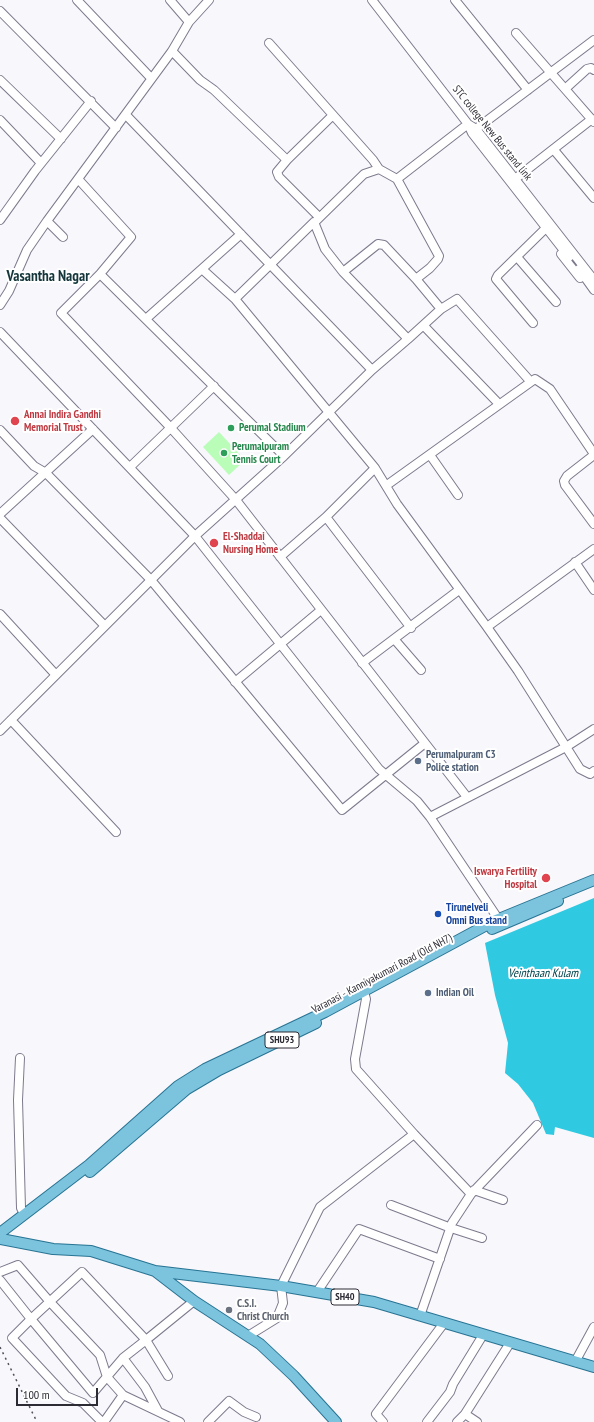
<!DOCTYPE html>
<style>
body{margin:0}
#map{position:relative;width:594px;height:1422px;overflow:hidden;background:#f8f7fb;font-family:"PT Sans Narrow",sans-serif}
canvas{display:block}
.scale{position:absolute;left:16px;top:1388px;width:82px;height:18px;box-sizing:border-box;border:2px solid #2c2a33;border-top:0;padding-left:5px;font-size:12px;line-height:14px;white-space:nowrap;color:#2c2a33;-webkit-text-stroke:3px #fff;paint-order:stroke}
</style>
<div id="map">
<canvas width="594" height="1422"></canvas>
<div class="scale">100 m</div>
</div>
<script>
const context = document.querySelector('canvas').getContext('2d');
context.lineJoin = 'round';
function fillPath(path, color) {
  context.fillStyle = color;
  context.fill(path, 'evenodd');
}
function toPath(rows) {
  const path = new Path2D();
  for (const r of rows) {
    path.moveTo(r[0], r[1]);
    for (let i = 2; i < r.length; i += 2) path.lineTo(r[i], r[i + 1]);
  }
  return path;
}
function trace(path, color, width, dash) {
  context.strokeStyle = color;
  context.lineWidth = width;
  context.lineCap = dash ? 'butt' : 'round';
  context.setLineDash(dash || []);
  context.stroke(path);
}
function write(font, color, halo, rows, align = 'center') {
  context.font = font + ' "PT Sans Narrow",sans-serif';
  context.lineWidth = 4;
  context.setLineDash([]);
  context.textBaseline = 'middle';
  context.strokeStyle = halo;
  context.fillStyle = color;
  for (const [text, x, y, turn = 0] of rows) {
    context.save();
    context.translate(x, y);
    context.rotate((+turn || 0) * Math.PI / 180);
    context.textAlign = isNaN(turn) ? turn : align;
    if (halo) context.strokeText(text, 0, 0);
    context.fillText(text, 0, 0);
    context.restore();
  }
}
fillPath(toPath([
 [219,432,245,460,229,475,203,447]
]), '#b9fdb9');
fillPath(toPath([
 [594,898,594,1138,555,1127,554,1135,546,1134,533,1103,518,1084,505,1073,508,1043,495,995,485,943]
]), '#2fc9e1');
const minor = toPath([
 [77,0,151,78],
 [170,0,189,22],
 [372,0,468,124,476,129,594,280],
 [455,0,528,90],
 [0,11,116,128],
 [516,33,594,122],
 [269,43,373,160,379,169],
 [172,51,200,80,214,90,287,160,277,172,279,177,319,217],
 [0,80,61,139],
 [565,89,587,69,591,68,594,70],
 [0,120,41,163],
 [468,124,472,133,569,257],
 [476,129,594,40],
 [554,150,594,198],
 [287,160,333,115],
 [515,179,592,119],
 [79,180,131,237,100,274,61,313,170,427,236,500,467,797],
 [0,220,35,171,91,101],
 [47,221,63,237],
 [316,221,364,174,379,169,397,179,468,124],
 [561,254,580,278],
 [517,257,556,302],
 [579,269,594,290],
 [203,270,235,299],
 [343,272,378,244,384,245,416,279,430,268,438,259,439,256,397,179],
 [100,274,284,456],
 [416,279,441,309],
 [0,305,9,291,27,250,47,221,172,51,189,22,209,0],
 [147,318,241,234],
 [533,323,496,279,498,275,549,225],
 [424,326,499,404],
 [0,332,195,536,379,769,417,801,430,817,501,923],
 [408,339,441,309,457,299,530,381],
 [372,370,408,339,343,272,325,249,314,222,235,299,375,468,397,504,487,627,594,549],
 [0,430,34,466,46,473,151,580,342,810,425,743],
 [430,455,458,495],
 [594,455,567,476,564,481,565,485,594,524],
 [130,467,214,386],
 [387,485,535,379,550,389,594,454],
 [0,514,93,429],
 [326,517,411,628],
 [0,518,104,625],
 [280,557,326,517,375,468],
 [575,562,594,590],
 [0,614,56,675],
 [487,627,518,671,580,769,590,774,594,771],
 [395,640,421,670],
 [362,663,459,590],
 [235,682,321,610],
 [11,720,116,832],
 [0,731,195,536,284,456,372,370,126,115],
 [430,817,566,747,594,729],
 [364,992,366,999,355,1059,356,1069,414,1134],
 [20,1058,18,1100,21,1208,24,1214],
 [474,1190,503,1200],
 [391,1205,451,1228,482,1238],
 [0,1272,18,1265,50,1302,100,1355,107,1377,123,1395],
 [0,1280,31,1319,12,1338,66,1396,83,1403,102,1422],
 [317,1292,359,1229,440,1259],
 [420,1316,452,1223,471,1194,537,1125],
 [248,1336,277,1318,283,1303,281,1286,320,1207,414,1134,471,1194],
 [123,1358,145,1387,158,1411],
 [575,1362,594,1327],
 [168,1376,146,1340,123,1358,93,1393,31,1319,82,1272,146,1340,194,1301],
 [104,1422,123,1395,180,1422],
 [208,1422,229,1401,244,1412,256,1417],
 [383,1422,376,1414,444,1323],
 [427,1422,450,1392,453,1384,483,1335],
 [457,1422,465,1414],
 [477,1422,465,1414,510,1343]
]);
const major = toPath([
 [492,929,558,901],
 [90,1172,187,1089,219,1070,316,1023],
 [0,1233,89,1165,178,1086,205,1069,325,1012,494,921,594,880],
 [1,1239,53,1249,91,1251,155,1271,281,1286,374,1302,594,1367],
 [155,1271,194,1301,260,1344,294,1376,336,1422]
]);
trace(minor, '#7e7a8d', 10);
trace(major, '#277393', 12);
trace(minor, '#fff', 8);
trace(major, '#7cc3dd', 10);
trace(toPath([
 [0,1347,37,1422]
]), '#525159', 1.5, [2, 4]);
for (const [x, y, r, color] of [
 [15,421,5,"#e0444e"],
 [231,428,4,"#2e9e5b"],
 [224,453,4,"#2e9e5b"],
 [214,543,5,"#e0444e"],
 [418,761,4,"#5c6f8a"],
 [546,878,5,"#e0444e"],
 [438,914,4,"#1a4fb4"],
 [428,993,4,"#5c6f8a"],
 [229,1310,4,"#6b7280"]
]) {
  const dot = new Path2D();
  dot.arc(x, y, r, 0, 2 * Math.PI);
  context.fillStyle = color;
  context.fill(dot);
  trace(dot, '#fff', 1.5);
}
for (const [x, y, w] of [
 [282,1040,34],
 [345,1297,28]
]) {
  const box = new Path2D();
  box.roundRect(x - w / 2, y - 8, w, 16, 3);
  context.fillStyle = '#fff';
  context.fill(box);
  trace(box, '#2c2a33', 1);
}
write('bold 10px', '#2c2a33', null, [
 ["SHU93",282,1040],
 ["SH40",345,1297]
]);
write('11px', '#2c2a33', '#fff', [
 ["STC college New Bus stand link",492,133,51],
 ["Varanasi - Kanniyakumari Road (Old NH7)",382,974,-28]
]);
write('bold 11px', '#be3a42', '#fff', [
 ["Annai Indira Gandhi",24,415],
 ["Memorial Trust",24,428],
 ["El-Shaddai",223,537],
 ["Nursing Home",223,550],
 ["Iswarya Fertility",537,872,"right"],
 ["Hospital",537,885,"right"]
], 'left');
write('bold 11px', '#27864d', '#fff', [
 ["Perumal Stadium",239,428],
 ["Perumalpuram",232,447],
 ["Tennis Court",232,460]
], 'left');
write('bold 11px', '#4e5e75', '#fff', [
 ["Perumalpuram C3",426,755],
 ["Police station",426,768],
 ["Indian Oil",436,993]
], 'left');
write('bold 11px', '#164399', '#fff', [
 ["Tirunelveli",446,908],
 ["Omni Bus stand",446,921]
], 'left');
write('bold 11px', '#5b616d', '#fff', [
 ["C.S.I.",237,1304],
 ["Christ Church",237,1317]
], 'left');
write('italic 12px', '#01454f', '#fff', [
 ["Veinthaan Kulam",543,974]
]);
write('bold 15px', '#15373b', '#fff', [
 ["Vasantha Nagar",48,277]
]);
</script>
